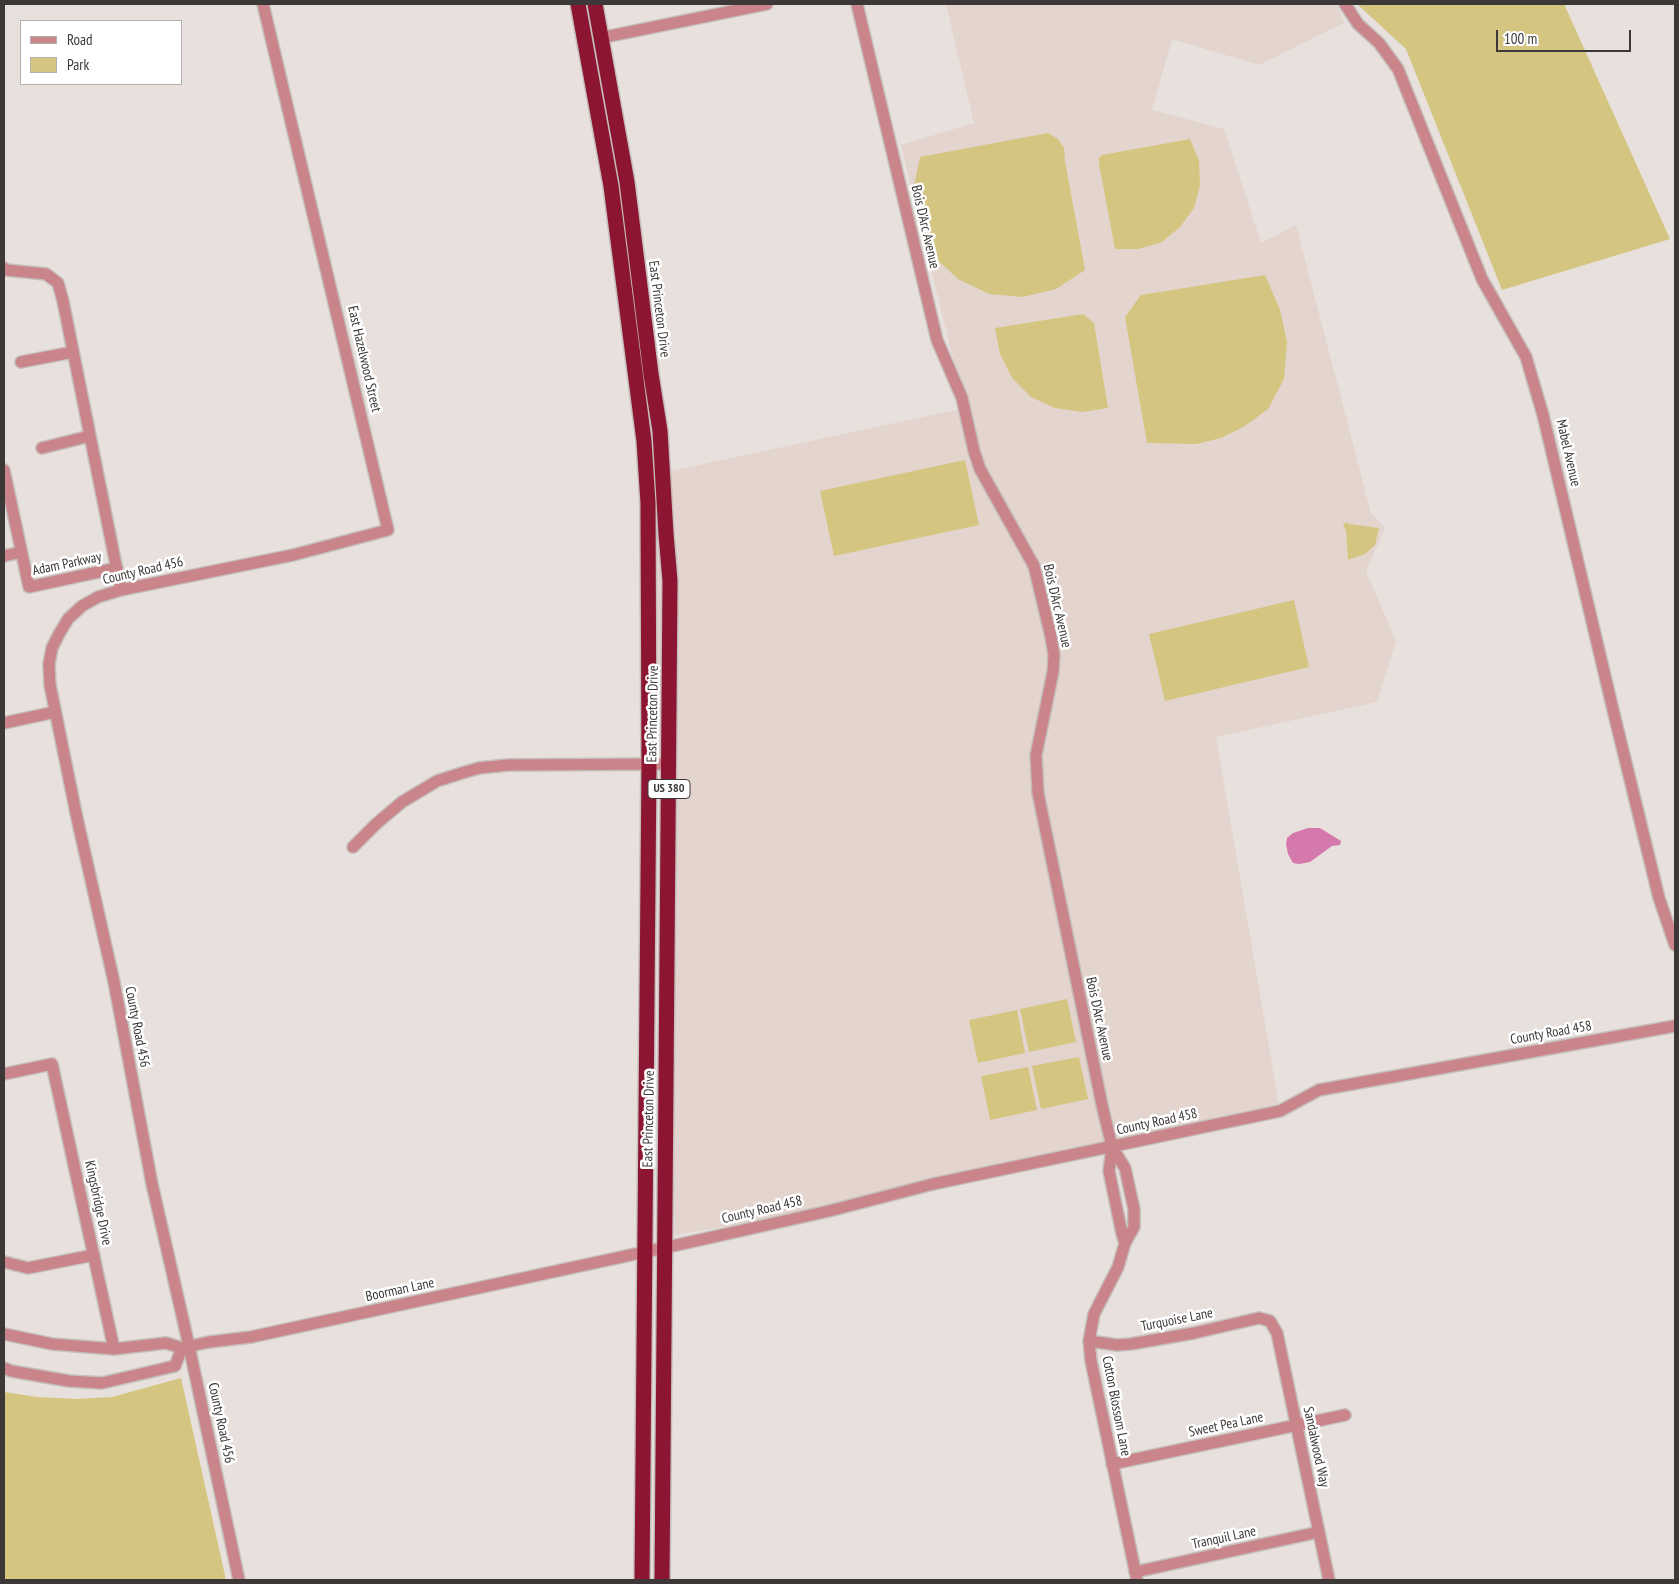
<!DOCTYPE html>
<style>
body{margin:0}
#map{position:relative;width:1679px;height:1584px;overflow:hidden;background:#e7e0dd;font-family:"PT Sans Narrow",sans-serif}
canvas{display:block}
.frame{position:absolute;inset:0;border:5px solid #3b3837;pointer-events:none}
.legend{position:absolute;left:20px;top:20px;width:162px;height:65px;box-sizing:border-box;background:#fff;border:1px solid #b1afaf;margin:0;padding:6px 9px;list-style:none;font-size:15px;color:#3b3837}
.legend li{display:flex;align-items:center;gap:10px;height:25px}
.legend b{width:25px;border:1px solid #b1afaf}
.scale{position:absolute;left:1496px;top:30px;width:135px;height:22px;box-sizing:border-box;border:2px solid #3b3837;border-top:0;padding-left:6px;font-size:15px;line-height:18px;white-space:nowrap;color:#3b3837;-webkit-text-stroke:4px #fff;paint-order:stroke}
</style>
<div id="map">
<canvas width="1679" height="1584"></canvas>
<div class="frame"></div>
<ul class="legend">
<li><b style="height:6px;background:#ca858a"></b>Road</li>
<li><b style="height:14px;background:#d4c680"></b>Park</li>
</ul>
<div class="scale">100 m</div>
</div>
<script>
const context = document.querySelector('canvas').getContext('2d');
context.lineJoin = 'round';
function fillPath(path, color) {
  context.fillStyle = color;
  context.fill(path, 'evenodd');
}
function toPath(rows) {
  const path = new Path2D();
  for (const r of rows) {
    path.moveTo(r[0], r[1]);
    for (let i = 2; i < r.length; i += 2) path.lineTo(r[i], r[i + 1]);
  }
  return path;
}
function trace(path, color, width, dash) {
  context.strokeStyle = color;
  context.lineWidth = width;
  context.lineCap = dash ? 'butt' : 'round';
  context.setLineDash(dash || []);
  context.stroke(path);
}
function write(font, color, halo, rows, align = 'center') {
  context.font = font + ' "PT Sans Narrow",sans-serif';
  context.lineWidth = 5;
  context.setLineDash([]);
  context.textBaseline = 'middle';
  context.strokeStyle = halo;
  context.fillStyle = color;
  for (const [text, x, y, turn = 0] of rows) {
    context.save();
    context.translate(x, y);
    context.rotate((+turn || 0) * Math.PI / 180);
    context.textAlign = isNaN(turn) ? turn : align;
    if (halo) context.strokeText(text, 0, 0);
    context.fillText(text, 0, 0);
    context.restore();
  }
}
fillPath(toPath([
 [946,4,1337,4,1344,23,1259,65,1172,39,1152,110,1224,129,1261,243,1296,225,1371,513,1385,528,1366,571,1396,641,1377,702,1216,737,1280,1111,870,1202,675,1235,652,475,965,408,901,145,974,123]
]), '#e3d4ce');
fillPath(toPath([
 [1357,4,1564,4,1670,239,1502,290,1406,49],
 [1048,133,1058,139,1064,148,1065,161,1085,270,1056,289,1023,297,989,294,958,279,933,256,918,225,913,191,920,157],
 [1190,139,1199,161,1200,185,1194,208,1180,227,1162,242,1139,249,1115,249,1099,164,1099,158,1102,155],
 [1265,275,1280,310,1287,342,1284,379,1268,409,1245,426,1221,438,1196,444,1147,443,1125,317,1141,295],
 [1083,314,1094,323,1108,408,1082,412,1055,408,1031,397,1012,378,1000,354,995,328],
 [965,460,979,525,834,556,820,491],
 [1346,522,1349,524,1379,528,1375,545,1365,554,1348,560,1346,530,1343,526],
 [1294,600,1309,667,1165,701,1149,634],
 [1067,999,1076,1042,1029,1052,1020,1009],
 [1017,1010,1025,1053,978,1063,969,1020],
 [1079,1057,1088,1099,1041,1109,1032,1066],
 [1028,1067,1037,1110,990,1120,981,1076],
 [181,1378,226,1580,4,1580,4,1392,37,1397,77,1399,112,1397]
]), '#d4c680');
fillPath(toPath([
 [1308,828,1320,828,1341,841,1340,845,1332,846,1310,862,1299,864,1293,863,1288,854,1286,844,1287,838,1293,833]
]), '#d578ab');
const minor = toPath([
 [857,4,937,340,962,398,974,451,980,469,1034,566,1051,637,1054,655,1053,672,1036,755,1038,793,1102,1105,1112,1147,1125,1168,1134,1209,1134,1227,1125,1243,1122,1234,1109,1171,1112,1147],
 [1345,4,1358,24,1379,43,1398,69,1482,279,1526,357,1543,415,1614,714,1659,898,1675,945],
 [600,38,767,4],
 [4,268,6,270,46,274,58,283,63,301,121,590],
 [21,362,73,352],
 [42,448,90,436],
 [4,470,29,587,117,568],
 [4,556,21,552],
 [4,723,55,712],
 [353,847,376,824,402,802,437,781,462,773,479,768,508,765,669,764],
 [4,1074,52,1064,114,1349],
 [1125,1243,1118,1267,1094,1314,1089,1341,1091,1361,1137,1580],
 [4,1262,28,1268,94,1255],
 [4,1334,52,1344,114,1349,166,1343,182,1348,209,1342,251,1337,677,1245,829,1211,933,1184,1280,1111,1319,1090,1675,1026],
 [1089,1341,1117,1345,1131,1344,1194,1333,1259,1318,1270,1321,1277,1333,1329,1580],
 [4,1368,11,1371,69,1381,102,1383,175,1366,182,1348],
 [1112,1464,1345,1415],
 [1135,1572,1319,1532],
 [239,1580,189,1346,152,1184,114,982,77,818,50,685,49,664,52,648,59,634,68,619,82,606,98,597,121,590,293,555,388,530,263,4]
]);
const highway = toPath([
 [578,4,611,186,644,441,648,503,649,764,642,1580],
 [595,4,627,182,651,374,660,431,666,534,670,581,662,1580]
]);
trace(minor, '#c5bebc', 14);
trace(highway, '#c5bebc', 18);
trace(minor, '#ca858a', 11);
trace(highway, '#8c1531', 15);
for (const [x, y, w] of [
 [669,789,42]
]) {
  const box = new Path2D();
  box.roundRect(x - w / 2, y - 9.5, w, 19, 4);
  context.fillStyle = '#fff';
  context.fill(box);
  trace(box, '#3b3837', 1);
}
write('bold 12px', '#3b3837', null, [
 ["US 380",669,789]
]);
write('14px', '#3b3837', '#fff', [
 ["Bois D'Arc Avenue",925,227,77],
 ["East Princeton Drive",659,309,83],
 ["East Hazelwood Street",364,359,77],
 ["Mabel Avenue",1568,453,77],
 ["Adam Parkway",67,564,-12],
 ["County Road 456",143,571,-13],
 ["Bois D'Arc Avenue",1057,606,77],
 ["East Princeton Drive",653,714,-89],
 ["Bois D'Arc Avenue",1099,1019,78],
 ["County Road 456",137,1027,79],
 ["County Road 458",1551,1033,-10],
 ["East Princeton Drive",649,1119,-89],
 ["County Road 458",1157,1122,-12],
 ["Kingsbridge Drive",98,1203,78],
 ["County Road 458",762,1210,-13],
 ["Boorman Lane",400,1290,-12],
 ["Turquoise Lane",1177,1320,-11],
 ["Cotton Blossom Lane",1116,1406,79],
 ["County Road 456",221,1423,78],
 ["Sweet Pea Lane",1226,1425,-12],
 ["Sandalwood Way",1316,1447,78],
 ["Tranquil Lane",1224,1538,-12]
]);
</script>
